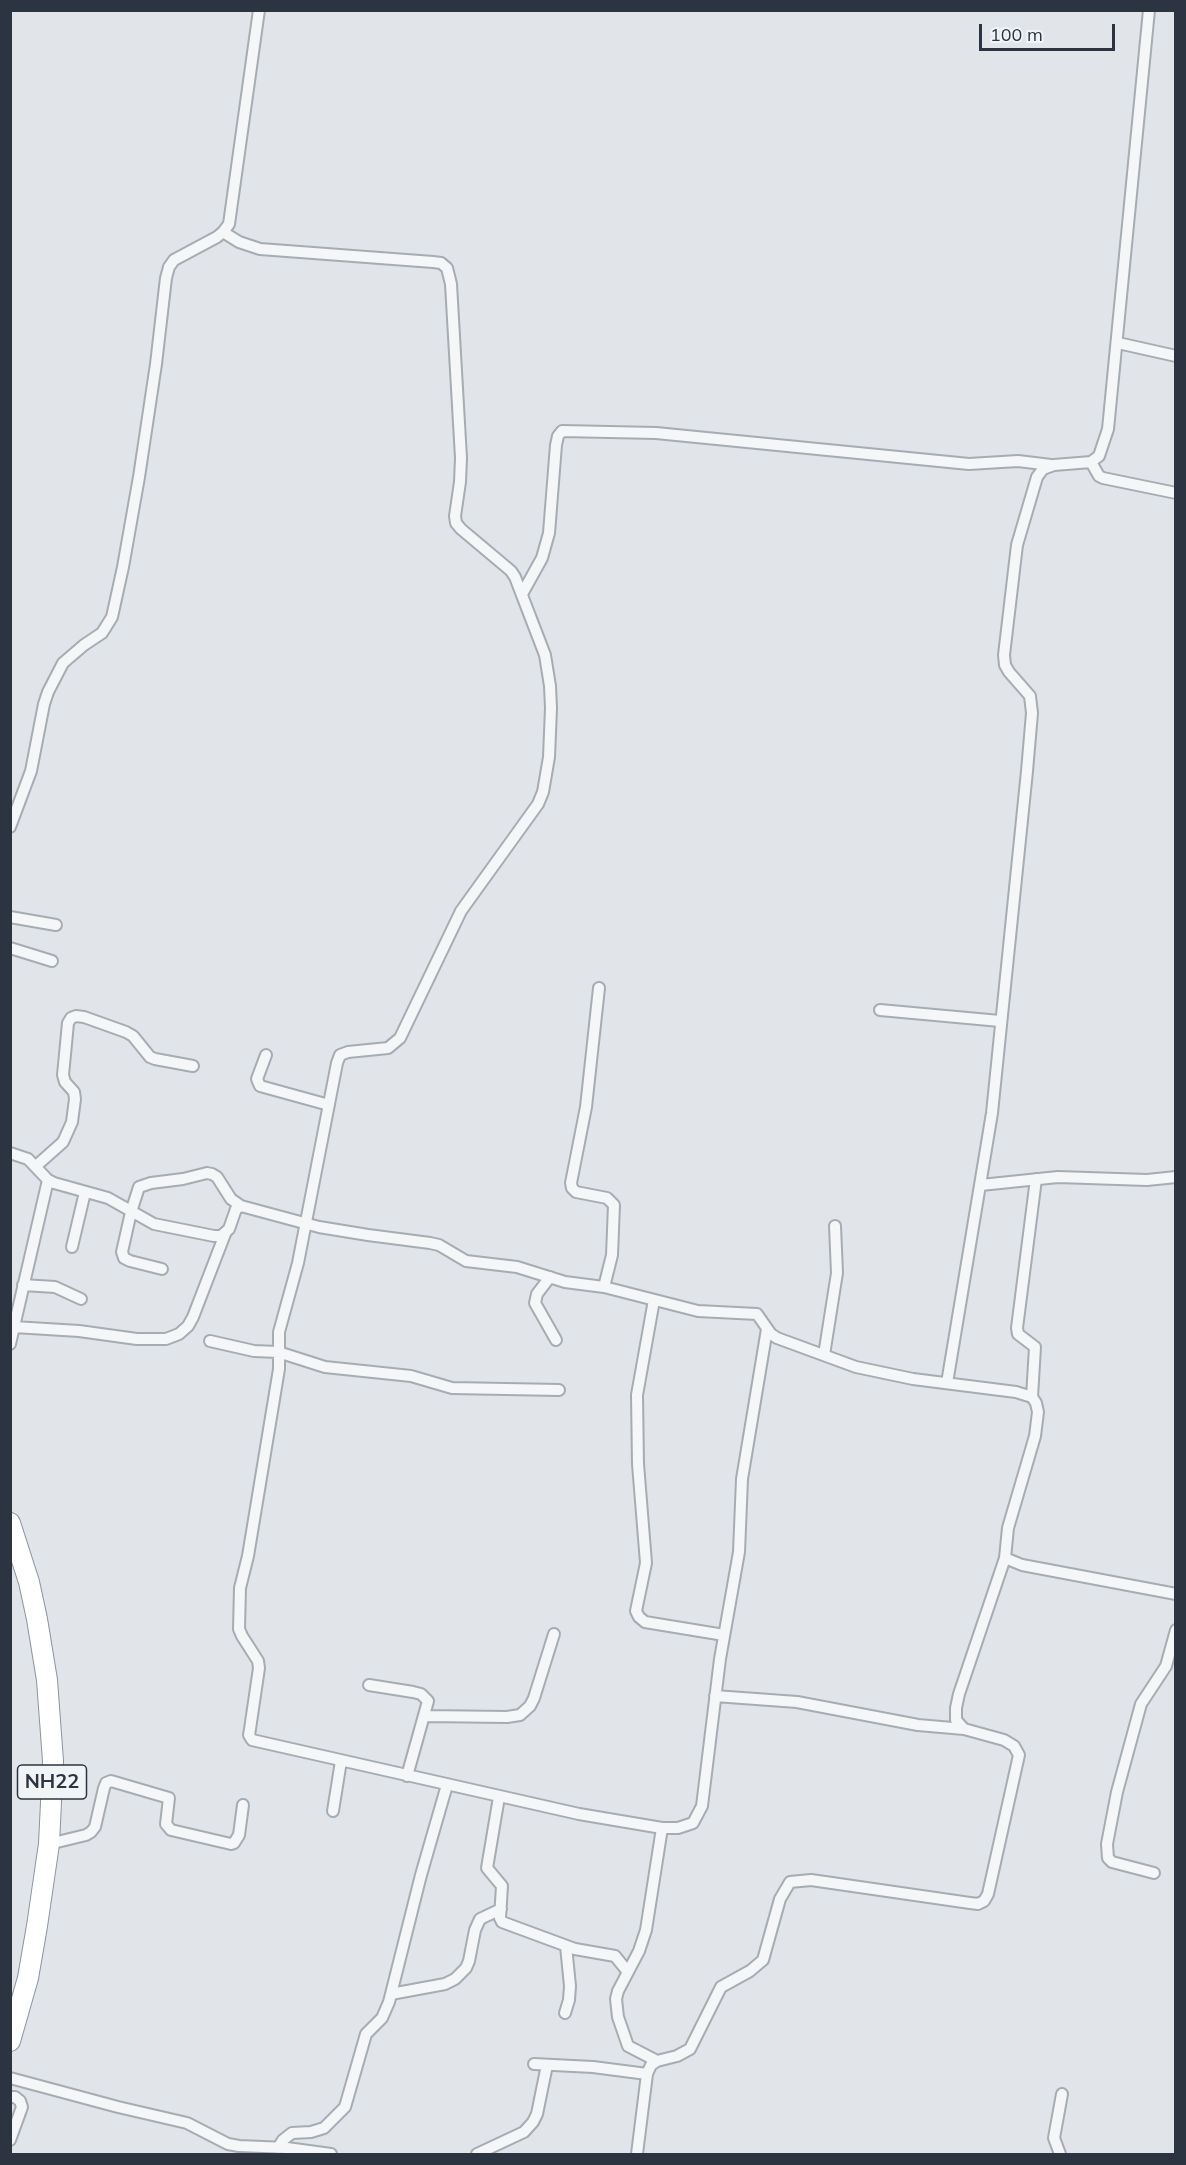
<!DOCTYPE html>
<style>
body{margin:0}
#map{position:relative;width:1186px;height:2165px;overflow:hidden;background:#e1e5e9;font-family:Mulish,sans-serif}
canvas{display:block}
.frame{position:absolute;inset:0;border:12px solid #2b3440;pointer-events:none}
.scale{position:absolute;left:979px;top:24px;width:136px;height:27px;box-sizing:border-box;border:3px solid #2b3440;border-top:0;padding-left:8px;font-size:18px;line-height:21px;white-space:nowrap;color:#2b3440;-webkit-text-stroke:4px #f1f4f7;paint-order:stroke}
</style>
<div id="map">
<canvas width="1186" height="2165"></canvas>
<div class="frame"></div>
<div class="scale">100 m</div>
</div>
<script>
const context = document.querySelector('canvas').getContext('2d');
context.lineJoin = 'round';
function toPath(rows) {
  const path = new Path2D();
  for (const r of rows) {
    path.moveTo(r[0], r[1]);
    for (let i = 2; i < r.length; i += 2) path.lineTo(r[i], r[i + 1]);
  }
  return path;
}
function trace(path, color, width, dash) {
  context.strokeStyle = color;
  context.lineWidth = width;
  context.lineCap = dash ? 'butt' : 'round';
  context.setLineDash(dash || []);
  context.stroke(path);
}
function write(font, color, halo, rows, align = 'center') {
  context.font = font + ' Mulish,sans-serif';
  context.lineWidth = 5;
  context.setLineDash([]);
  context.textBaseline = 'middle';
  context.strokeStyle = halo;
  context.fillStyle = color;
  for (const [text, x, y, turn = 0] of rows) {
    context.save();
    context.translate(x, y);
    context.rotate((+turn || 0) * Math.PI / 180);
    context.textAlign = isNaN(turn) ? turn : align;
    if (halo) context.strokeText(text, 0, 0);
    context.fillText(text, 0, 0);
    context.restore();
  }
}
const street = toPath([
 [223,232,239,242,260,249,433,262,441,263,447,268,451,284,461,458,460,482,455,516,456,523,461,529,511,571,515,577,545,655,550,686,551,708,549,757,543,792,538,804,461,911,400,1038,388,1048,348,1052,340,1055,337,1063,298,1263,279,1332,279,1369,248,1556,240,1588,239,1629,242,1636,258,1661,259,1668,250,1729,249,1735,252,1740,579,1814,662,1828,678,1828,693,1823,702,1806,720,1659,739,1552,742,1479,767,1329],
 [1118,343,1176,356],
 [1091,462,1099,476,1103,478,1176,493],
 [522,594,542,558,549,533,556,445,558,436,562,431,656,433,969,464,1018,461,1051,465],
 [10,827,31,771,44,704,48,692,63,663,84,645,102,633,112,617,123,567,139,477,156,364,166,278,169,267,174,260,217,237,223,232,229,224,259,10],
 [10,917,56,925],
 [10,948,52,961],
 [599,988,586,1107,571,1183,572,1188,576,1192,607,1198,614,1205,612,1255,604,1287],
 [880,1010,1000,1021],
 [266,1055,257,1079,260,1086,329,1105],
 [10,1153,28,1159,48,1180,54,1183,108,1198,154,1224,214,1236,221,1236,229,1229,236,1209,241,1206,319,1227,368,1235,430,1243,439,1245,466,1261,517,1267,565,1282,604,1287,698,1311,757,1314,771,1334,777,1338,856,1367,913,1379,1016,1392,1032,1397,1036,1403,1038,1412,1035,1436,1008,1528,1005,1558,959,1694,956,1708,956,1720,964,1729,1004,1740,1014,1746,1019,1755,988,1894,984,1901,978,1904,970,1903,811,1880,790,1882,780,1899,763,1960,750,1971,721,1987,690,2049,677,2056,657,2061,651,2065,647,2074,637,2154],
 [36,1166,63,1142,72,1122,75,1099,74,1092,65,1082,63,1075,68,1023,71,1018,76,1016,84,1017,126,1032,133,1036,150,1057,155,1059,193,1066],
 [981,1185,1058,1177,1147,1180,1176,1177],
 [72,1247,85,1192],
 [162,1269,130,1261,124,1258,122,1252,131,1212,139,1187,151,1183,183,1179,207,1173,212,1174,217,1177,231,1199,241,1206],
 [550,1277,537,1294,535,1303,556,1340],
 [23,1285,55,1287,81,1299],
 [654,1300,637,1395,638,1464,646,1563,636,1611,639,1617,645,1622,724,1635],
 [14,1327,79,1331,137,1339,166,1339,179,1334,188,1326,193,1317,225,1234],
 [210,1341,254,1351,278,1352,325,1367,411,1376,452,1388,559,1390],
 [10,1344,48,1180],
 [824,1355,837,1273,835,1226],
 [947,1383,992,1113,1027,771,1032,713,1030,696,1009,672,1005,665,1004,655,1017,545,1037,477,1043,469,1054,465,1091,462,1099,456,1108,429,1149,10],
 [1032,1397,1035,1347,1018,1334,1017,1328,1036,1179],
 [1005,1558,1022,1565,1176,1594],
 [369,1685,413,1692,421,1694,428,1701,407,1776],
 [715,1696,797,1702,918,1725,964,1729],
 [425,1716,507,1717,520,1715,530,1706,534,1698,554,1634],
 [499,1797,487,1868,502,1886,500,1918,502,1922,575,1949,615,1956,628,1972],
 [333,1811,341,1761],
 [49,1844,86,1835,91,1832,95,1827,104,1788,106,1783,111,1781,169,1798,166,1824,171,1830,231,1844,234,1843,239,1835,243,1805],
 [1154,1873,1112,1862,1108,1858,1107,1844,1117,1792,1141,1704,1166,1666,1176,1630],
 [391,1994,445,1984,455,1979,466,1968,469,1961,475,1930,480,1919,501,1909],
 [565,2013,569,2000,570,1986,566,1946],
 [657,2061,628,2046,618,2017,616,1999,618,1991,639,1951,646,1930,662,1828],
 [534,2064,593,2067,647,2074],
 [10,2078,118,2107,187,2123,228,2144,239,2146,287,2148,331,2154],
 [10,2097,15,2097,20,2101,22,2107,10,2140],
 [278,2148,283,2140,292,2133,311,2132,324,2128,345,2107,366,2034,382,2018,389,2002,421,1875,447,1785],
 [477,2154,524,2132,533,2122,537,2114,547,2065],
 [1060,2154,1054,2138,1062,2094]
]);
const highway = toPath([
 [10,1523,29,1582,37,1619,47,1680,53,1761,49,1844,37,1926,28,1978,10,2041]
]);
trace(street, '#a7acb3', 14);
trace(highway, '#8a949f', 22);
trace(street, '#f4f6f8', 10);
trace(highway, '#fff', 20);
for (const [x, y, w] of [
 [52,1782,69]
]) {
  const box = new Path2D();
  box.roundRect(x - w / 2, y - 17, w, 34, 4.5);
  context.fillStyle = '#f1f4f7';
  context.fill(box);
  trace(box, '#2b3440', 1.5);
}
write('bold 20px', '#2b3440', null, [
 ["NH22",52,1782]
]);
</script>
